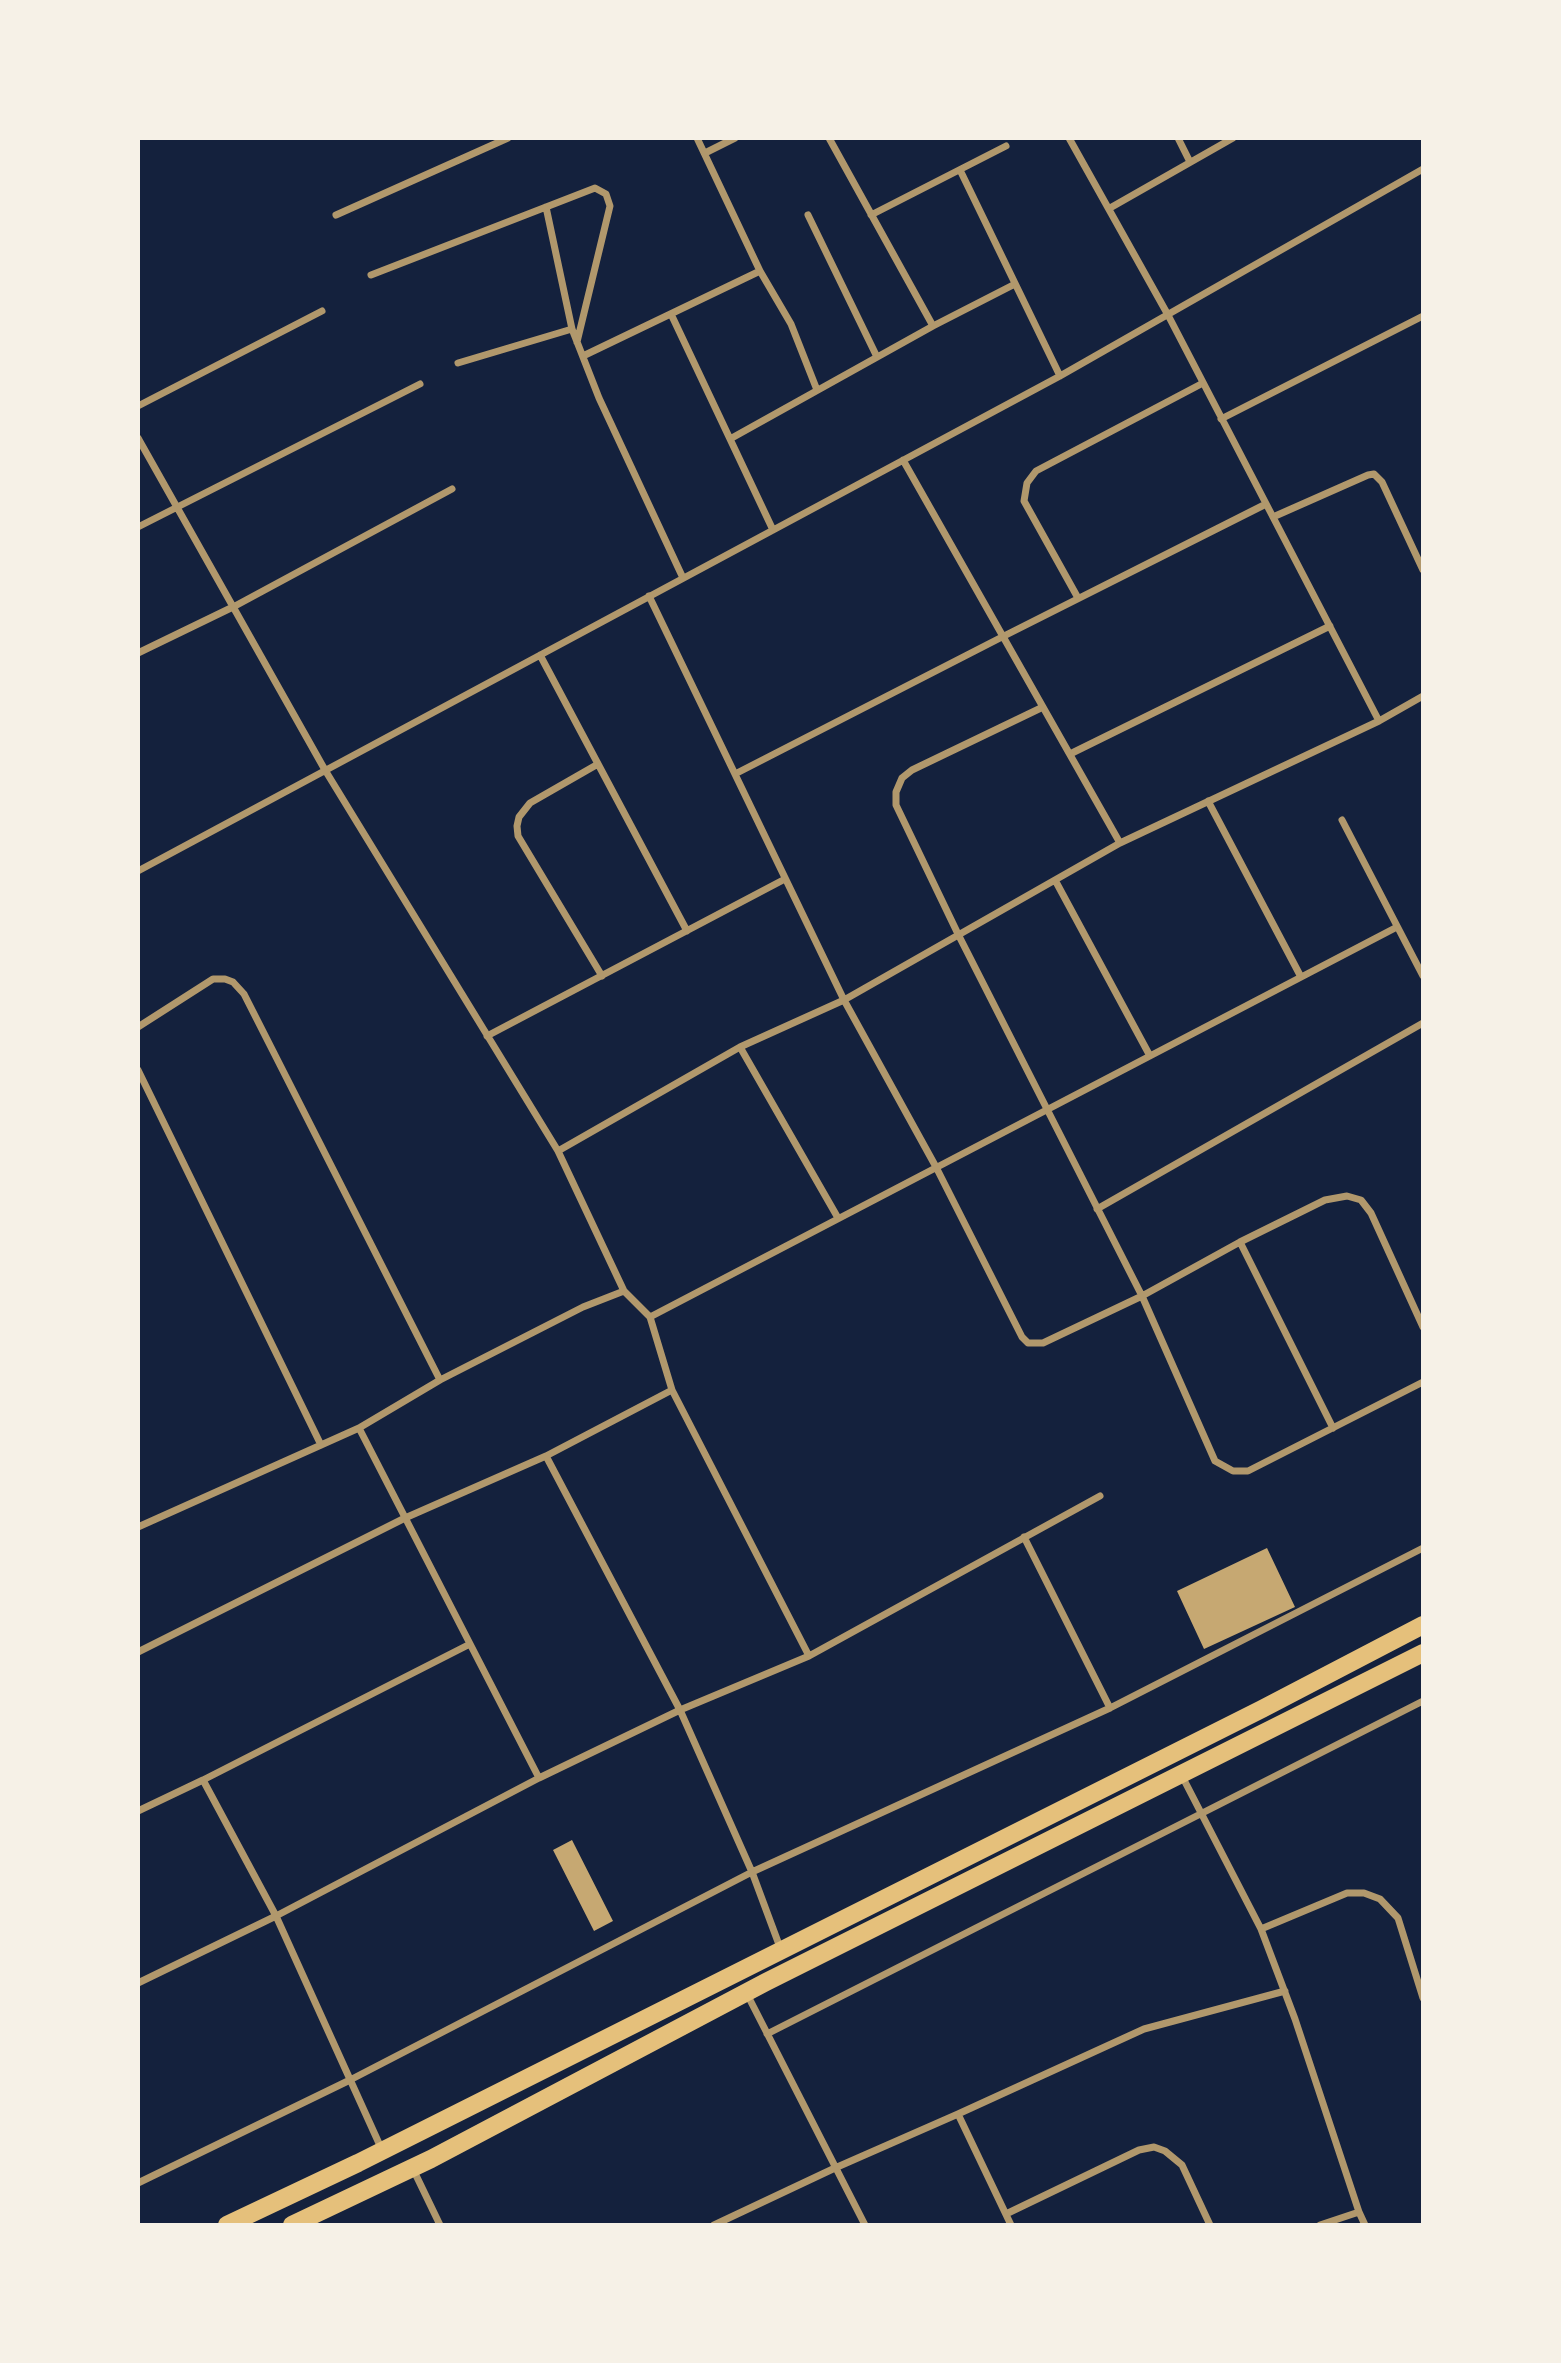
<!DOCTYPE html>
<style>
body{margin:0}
#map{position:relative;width:1561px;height:2363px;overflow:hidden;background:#14213d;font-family:Lato,sans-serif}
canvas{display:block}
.frame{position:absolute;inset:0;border:140px solid #f6f1e7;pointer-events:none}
</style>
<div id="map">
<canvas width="1561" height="2363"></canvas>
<div class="frame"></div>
</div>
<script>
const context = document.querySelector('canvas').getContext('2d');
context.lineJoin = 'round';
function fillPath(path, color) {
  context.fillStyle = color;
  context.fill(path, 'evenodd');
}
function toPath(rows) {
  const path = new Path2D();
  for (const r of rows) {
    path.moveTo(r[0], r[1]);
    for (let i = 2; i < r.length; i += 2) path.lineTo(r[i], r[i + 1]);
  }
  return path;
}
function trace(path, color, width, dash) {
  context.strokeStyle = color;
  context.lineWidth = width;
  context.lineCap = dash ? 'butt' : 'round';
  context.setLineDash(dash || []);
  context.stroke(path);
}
fillPath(toPath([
 [1267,1548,1295,1607,1204,1649,1177,1591],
 [572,1840,613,1921,594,1931,553,1850]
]), '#c6a872');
trace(toPath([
 [697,138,760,271],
 [829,138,933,326],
 [1069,138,1168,315,1379,721],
 [1178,138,1190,162],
 [705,153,735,138],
 [960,170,1060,376],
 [546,207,572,329,599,398,683,578],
 [1110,208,1233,138],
 [336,215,508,138],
 [808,215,877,357],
 [871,215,1006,146],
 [371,275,595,188,606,194,610,206,577,342],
 [671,314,773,530],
 [583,356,760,271,791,324,817,390],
 [458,363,572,329],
 [138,406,322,311],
 [1221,419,1423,316],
 [138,438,325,770,558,1151,624,1291],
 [730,439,933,326,1015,284],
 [903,460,1120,843],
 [1273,517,1368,475,1374,474,1382,482,1423,570],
 [138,527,420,384],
 [649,596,844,1000,936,1167,1022,1337,1028,1343,1043,1343,1142,1296,1240,1242,1325,1200,1347,1196,1361,1200,1371,1213,1423,1327],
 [1078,598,1024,501,1027,483,1036,471,1203,383],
 [138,653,235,606,452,489],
 [540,655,687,931],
 [1043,707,912,770,902,778,896,792,896,805,958,934,1142,1296,1215,1461,1233,1471,1248,1471,1423,1382],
 [1070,754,1330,626],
 [598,764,530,803,519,817,517,826,518,836,602,976],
 [735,774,1004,636,1266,504],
 [1208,801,1301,977],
 [1342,820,1423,976],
 [138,871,1060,376,1423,169],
 [1055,880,1150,1056],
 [138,1027,213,979,225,979,233,982,244,994,440,1380,359,1428],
 [487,1036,785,879],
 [740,1047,838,1218],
 [138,1070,321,1445],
 [558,1151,740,1047,844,1000,1120,843,1379,721,1423,696],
 [1097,1209,1423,1023],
 [1240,1242,1333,1428],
 [650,1317,672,1390,809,1656],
 [440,1380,583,1307,624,1291,650,1317,1397,927],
 [546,1456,680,1710,752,1872,781,1950],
 [138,1527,359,1428,539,1778],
 [1024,1537,1110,1708],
 [138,1652,405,1518,546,1456,672,1390],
 [1182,1776,1261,1929,1295,2019,1359,2212],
 [203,1780,470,1644],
 [138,1811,203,1780,276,1916,382,2150],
 [1261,1929,1347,1893,1364,1893,1380,1899,1398,1918,1423,1998],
 [138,1983,276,1916,539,1778,680,1710,809,1656,1100,1496],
 [747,1994,865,2225],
 [767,2034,1423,1701],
 [958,2114,1144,2029,1285,1991],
 [413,2169,440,2225],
 [138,2183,350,2080,752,1872,1110,1708,1423,1548],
 [1006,2214,1139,2150,1154,2147,1165,2151,1182,2165,1210,2225],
 [714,2225,835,2168,958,2114,1011,2225],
 [1320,2225,1359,2212,1365,2225]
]), '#b1986c', 7);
trace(toPath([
 [227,2225,358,2163,1262,1709,1423,1625],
 [292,2225,431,2159,766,1982,1423,1653]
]), '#e5c07b', 18);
</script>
